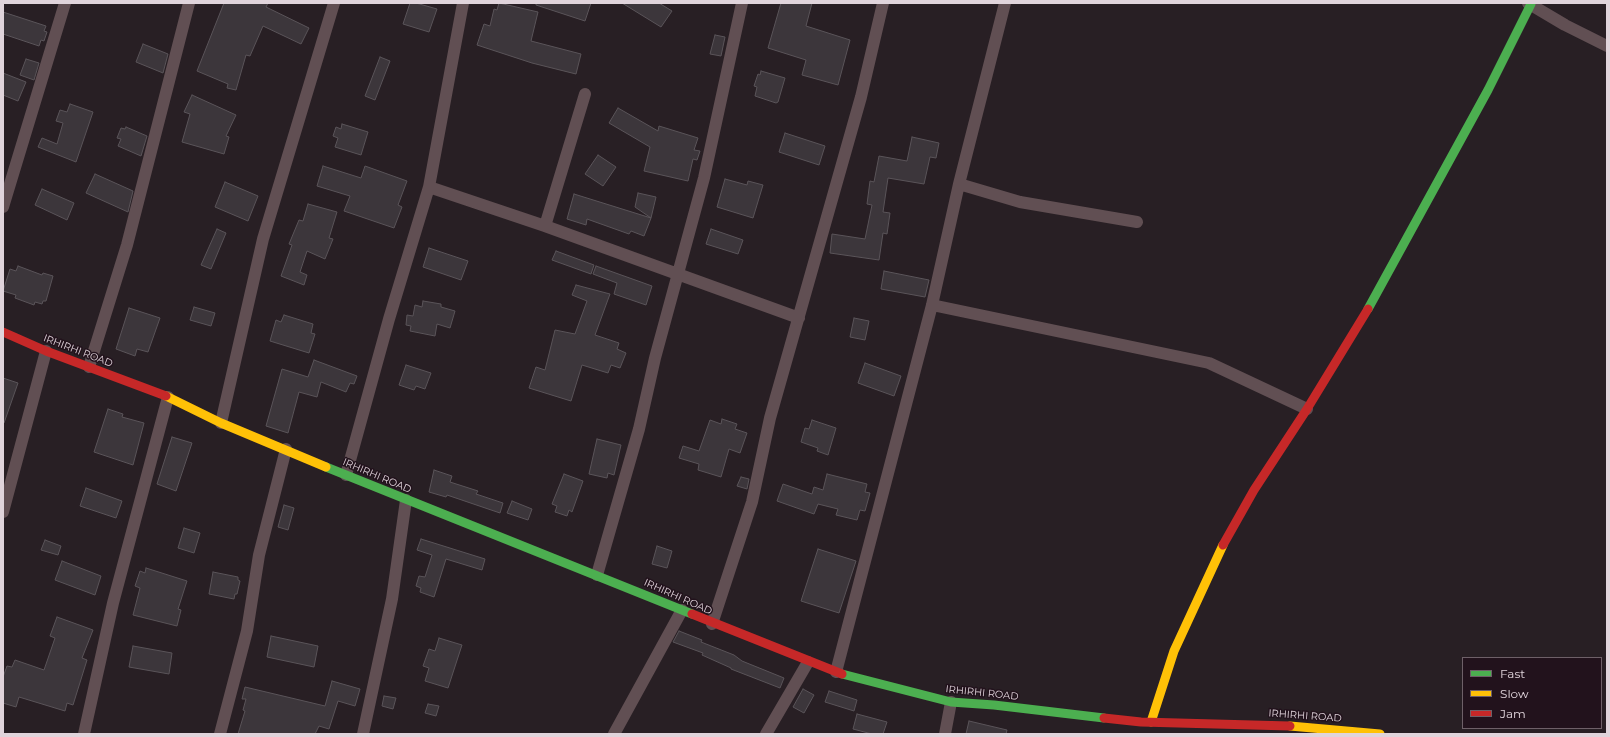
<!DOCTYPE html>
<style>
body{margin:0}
#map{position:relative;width:1610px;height:737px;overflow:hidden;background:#281f24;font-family:Montserrat,sans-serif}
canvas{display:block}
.frame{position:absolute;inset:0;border:4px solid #e0d4db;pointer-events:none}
.legend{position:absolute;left:1462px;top:657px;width:140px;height:72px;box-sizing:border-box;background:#22121c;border:1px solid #6e6068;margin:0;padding:5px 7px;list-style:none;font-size:12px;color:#e0d4db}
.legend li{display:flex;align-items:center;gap:8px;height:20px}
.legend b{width:20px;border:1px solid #6e6068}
</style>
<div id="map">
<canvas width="1610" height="737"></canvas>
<div class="frame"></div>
<ul class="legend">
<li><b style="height:5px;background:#4caf50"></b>Fast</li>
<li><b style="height:5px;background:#ffc107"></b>Slow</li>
<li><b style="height:5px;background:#c62828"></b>Jam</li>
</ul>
</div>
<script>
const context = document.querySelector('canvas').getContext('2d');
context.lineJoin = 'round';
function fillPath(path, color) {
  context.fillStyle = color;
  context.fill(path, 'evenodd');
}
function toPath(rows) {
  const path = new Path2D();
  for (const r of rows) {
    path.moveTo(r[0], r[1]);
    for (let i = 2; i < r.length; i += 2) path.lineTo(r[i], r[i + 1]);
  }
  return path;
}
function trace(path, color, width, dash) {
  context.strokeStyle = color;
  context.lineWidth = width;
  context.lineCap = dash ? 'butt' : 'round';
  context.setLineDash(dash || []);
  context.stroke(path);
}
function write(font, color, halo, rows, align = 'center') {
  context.font = font + ' Montserrat,sans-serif';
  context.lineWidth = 3;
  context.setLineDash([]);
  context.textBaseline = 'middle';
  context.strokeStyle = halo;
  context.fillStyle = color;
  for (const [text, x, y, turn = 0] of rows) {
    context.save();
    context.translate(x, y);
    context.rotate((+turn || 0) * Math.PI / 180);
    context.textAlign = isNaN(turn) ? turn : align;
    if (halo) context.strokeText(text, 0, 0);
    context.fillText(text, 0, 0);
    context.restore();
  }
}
const building = toPath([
 [224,3,268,3,266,7,309,28,301,44,263,26,250,56,246,55,236,90,227,88,228,84,197,71,224,3],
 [410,3,416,3,437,9,429,32,403,24,410,3],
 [499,3,538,12,531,41,581,54,576,74,532,63,477,45,484,24,490,26,494,9,497,10,499,3],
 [536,3,591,3,585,21,536,5,536,3],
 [622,3,659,3,672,11,661,27,622,3],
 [781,3,812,3,806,26,850,40,838,85,802,75,806,60,768,48,781,3],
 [3,12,46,26,44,31,47,32,44,41,41,40,39,46,3,34,3,12],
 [715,35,725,37,721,56,710,54,715,35],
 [143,44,168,54,163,73,136,62,143,44],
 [380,57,390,61,375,100,365,96,380,57],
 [26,59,39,63,34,80,20,75,26,59],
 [761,71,785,78,778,102,776,103,755,96,757,87,754,86,758,74,760,75,761,71],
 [3,73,26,82,18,101,3,95,3,73],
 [192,95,236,115,226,136,229,137,224,154,182,142,190,114,184,112,192,95],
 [70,104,93,112,76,162,38,147,42,138,57,144,63,123,56,121,60,110,67,112,70,104],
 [618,108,658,131,659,126,698,138,694,150,700,151,697,160,693,159,688,181,644,171,650,147,609,123,618,108],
 [342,124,368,132,361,155,335,147,338,138,333,136,336,127,341,129,342,124],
 [126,127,147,136,141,156,118,146,121,139,117,138,121,128,125,129,126,127],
 [785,133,825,146,819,165,779,152,785,133],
 [912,137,939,143,936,158,930,157,924,184,888,178,883,212,890,213,887,234,883,233,879,260,830,253,832,234,865,239,872,205,867,204,870,181,874,182,879,156,907,161,912,137],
 [598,155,616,167,603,186,585,174,598,155],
 [323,166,361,178,365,166,407,181,398,205,402,207,394,228,344,211,350,196,317,186,323,166],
 [95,174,133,191,128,212,86,193,95,174],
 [725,179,747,185,748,181,763,185,753,218,717,207,725,179],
 [225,182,258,196,248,221,215,207,225,182],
 [42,189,74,203,67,220,35,205,42,189],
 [638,193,656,197,651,218,635,207,638,193],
 [574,194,651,218,644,236,631,231,629,234,587,219,586,225,567,219,574,194],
 [308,204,337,212,329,238,333,239,325,259,307,251,300,272,307,275,304,285,281,276,292,245,289,244,299,220,303,221,308,204],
 [217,229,226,233,211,269,201,265,217,229],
 [711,229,743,240,738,254,706,244,711,229],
 [429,248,468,261,461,280,423,267,429,248],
 [556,251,594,265,591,274,552,260,556,251],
 [18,266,42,275,43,273,53,276,46,301,43,301,42,304,35,302,34,305,15,298,16,295,3,291,10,269,16,271,18,266],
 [596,266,652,286,646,305,614,294,617,283,593,274,596,266],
 [884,271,929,280,925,297,881,289,884,271],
 [576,285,610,294,595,335,619,343,617,349,626,353,620,368,611,365,608,373,582,365,571,401,529,388,536,367,545,370,555,330,575,334,587,301,572,295,576,285],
 [423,301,441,304,441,307,455,311,450,328,437,324,435,336,410,331,411,326,406,325,407,315,413,316,415,305,422,307,423,301],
 [194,307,215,313,211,326,190,320,194,307],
 [129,308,160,318,148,352,137,349,135,356,116,349,129,308],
 [284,315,313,324,311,333,315,334,309,353,270,341,276,320,281,322,284,315],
 [854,318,869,321,865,340,850,337,854,318],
 [314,360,357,376,354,384,350,383,346,392,321,382,317,397,299,392,288,433,266,426,282,369,308,377,314,360],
 [865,363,901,376,894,396,858,383,865,363],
 [406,365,431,373,425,389,416,386,414,390,399,385,406,365],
 [3,378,18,383,4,423,3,423,3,378],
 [108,409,123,414,122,417,144,423,133,465,94,452,108,409],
 [722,419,737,424,735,429,747,433,740,453,729,449,721,477,698,470,699,464,679,458,683,446,699,451,710,420,721,424,722,419],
 [812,420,836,428,828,455,817,451,818,448,801,442,805,428,809,429,812,420],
 [172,437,192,443,176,491,157,484,172,437],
 [597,439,621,445,614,475,608,473,607,478,589,474,597,439],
 [434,470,452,476,450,482,478,491,476,494,503,503,500,513,447,495,446,497,429,492,434,470],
 [564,474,583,481,572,512,569,510,567,516,555,512,557,506,552,504,564,474],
 [827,474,867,484,865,492,870,493,865,511,860,510,857,520,836,515,838,509,818,504,814,514,777,501,783,484,812,494,814,487,823,490,827,474],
 [741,477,749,479,747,489,737,486,741,477],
 [86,488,122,501,116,518,80,506,86,488],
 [512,501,532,509,528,520,507,513,512,501],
 [284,505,294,508,288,530,278,527,284,505],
 [184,528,200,533,194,553,178,548,184,528],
 [421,539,485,559,482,570,446,559,434,597,420,592,421,588,416,586,419,576,425,577,432,555,417,550,421,539],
 [45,540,61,546,58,555,41,550,45,540],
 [657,546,672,551,667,568,652,564,657,546],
 [818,549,856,561,839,613,801,601,818,549],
 [62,561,101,576,95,595,55,580,62,561],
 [146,568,187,581,178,609,181,610,177,626,133,615,140,588,135,586,140,571,145,573,146,568],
 [213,572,238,577,238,580,240,581,237,594,235,594,234,599,209,594,213,572],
 [57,617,93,630,82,658,87,660,73,705,67,703,65,711,19,697,16,707,3,703,3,677,7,666,12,667,15,660,44,670,55,638,50,636,57,617],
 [679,631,702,640,701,642,734,655,742,661,784,678,780,688,731,669,731,668,702,655,703,653,673,642,679,631],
 [271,636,318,646,314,667,267,657,271,636],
 [439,638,462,645,448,688,425,681,429,668,423,666,429,649,435,651,439,638],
 [133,646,172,653,169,674,129,667,133,646],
 [332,681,360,689,355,706,338,701,329,729,319,726,315,734,238,734,245,711,243,710,246,699,242,699,245,687,325,706,332,681],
 [803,689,814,695,804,713,793,707,803,689],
 [829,691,857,700,854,711,825,702,829,691],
 [384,696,396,698,393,709,382,706,384,696],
 [428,704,439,706,436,716,425,713,428,704],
 [857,714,887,722,883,734,872,734,853,729,857,714],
 [969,721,1007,730,1006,734,966,734,969,721]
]);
fillPath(building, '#3c363b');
trace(building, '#5a5459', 1);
trace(toPath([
 [1528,3,1565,25,1607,46],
 [959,184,1020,202,1137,222],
 [429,187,545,226,799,318],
 [3,207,65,3],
 [545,226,585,94],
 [932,305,1209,363,1307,409],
 [89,367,127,245,189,3],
 [221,423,263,239,334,3],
 [346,475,389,319,429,187,463,3],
 [3,512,46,351],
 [597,575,639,429,655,358,704,178,742,3],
 [712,624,752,502,770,418,861,97,883,3],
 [836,672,932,305,959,184,1005,3],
 [84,734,113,603,168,397],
 [220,734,247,631,259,555,286,449],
 [363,734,392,599,406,500],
 [614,734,682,610],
 [766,734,808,662],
 [945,734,951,702]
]), '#614f53', 12);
trace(toPath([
 [1368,309,1488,90,1531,4],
 [326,467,692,614],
 [842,674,951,702,994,705,1104,718]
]), '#4caf50', 9);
trace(toPath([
 [166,396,221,423,326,467],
 [1151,722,1174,651,1223,545],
 [1290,726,1380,734]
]), '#ffc107', 9);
trace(toPath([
 [3,332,46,351,166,396],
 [1223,545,1254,490,1307,409,1368,309],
 [692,614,842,674],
 [1104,718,1141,722,1290,726]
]), '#c62828', 9);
write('10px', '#e0d4db', '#22121c', [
 ["IRHIRHI ROAD",78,351,21],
 ["IRHIRHI ROAD",377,476,23],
 ["IRHIRHI ROAD",678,597,24],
 ["IRHIRHI ROAD",982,693,6],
 ["IRHIRHI ROAD",1305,716,4]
]);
</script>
